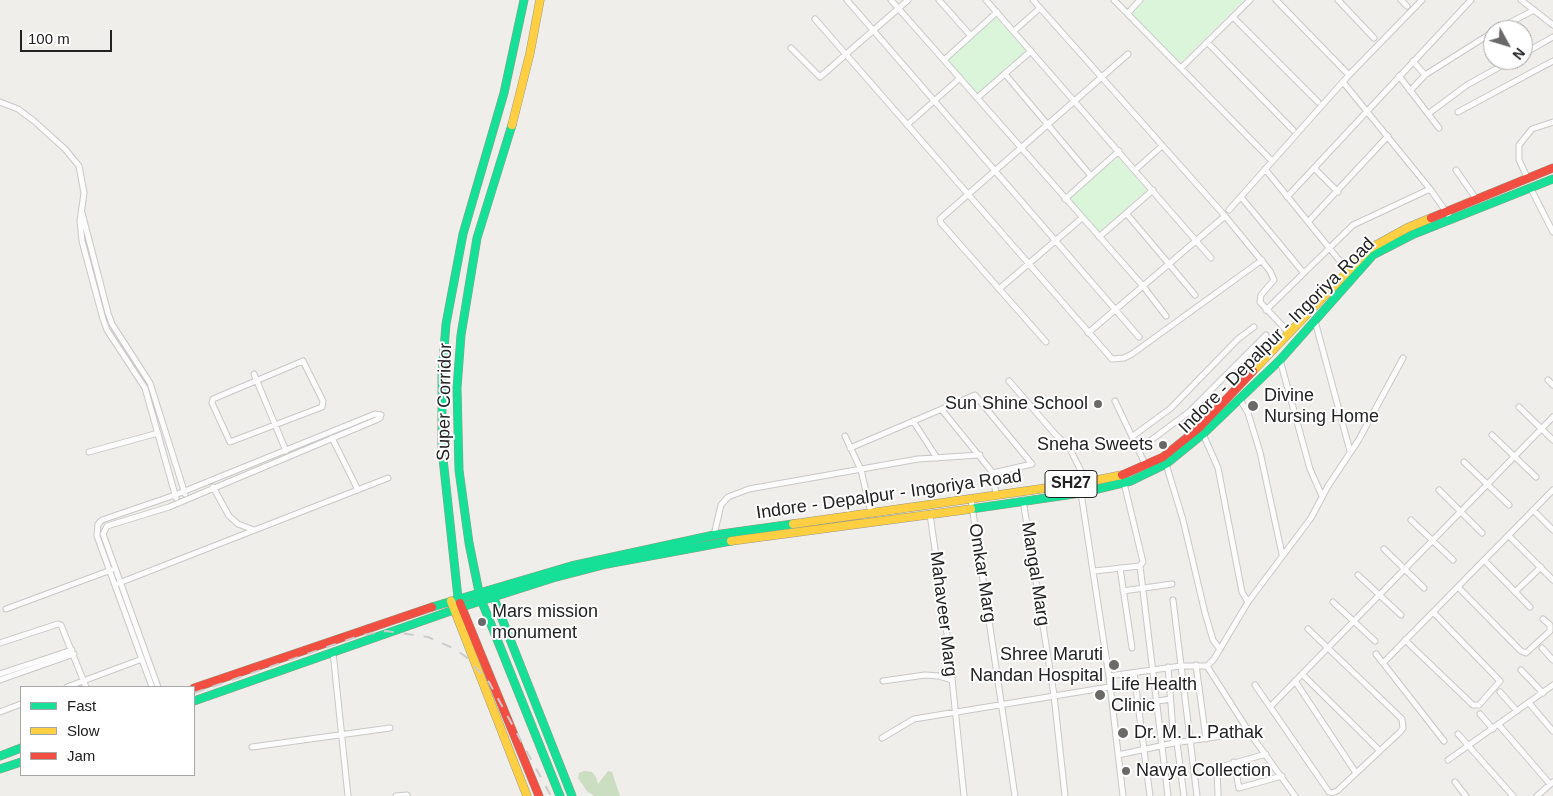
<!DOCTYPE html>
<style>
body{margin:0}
#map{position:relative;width:1553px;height:796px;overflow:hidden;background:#f0eeeb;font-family:Arial,sans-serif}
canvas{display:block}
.legend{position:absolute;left:20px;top:686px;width:175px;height:90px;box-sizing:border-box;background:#fff;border:1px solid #a7a7a7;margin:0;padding:6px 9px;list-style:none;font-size:15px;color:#222}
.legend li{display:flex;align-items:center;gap:10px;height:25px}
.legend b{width:25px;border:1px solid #a7a7a7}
.north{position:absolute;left:1483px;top:20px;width:50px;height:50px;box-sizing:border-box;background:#fff;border:1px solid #a7a7a7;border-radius:50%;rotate:129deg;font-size:14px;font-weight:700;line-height:20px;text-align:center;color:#222}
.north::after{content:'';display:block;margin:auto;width:18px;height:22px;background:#6a6968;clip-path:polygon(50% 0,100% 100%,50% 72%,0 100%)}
.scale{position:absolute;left:20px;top:30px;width:92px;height:22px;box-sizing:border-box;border:2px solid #222;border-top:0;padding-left:6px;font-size:15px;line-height:18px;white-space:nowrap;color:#222;-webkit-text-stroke:4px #fff;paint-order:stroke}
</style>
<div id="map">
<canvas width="1553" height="796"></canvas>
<ul class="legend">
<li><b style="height:6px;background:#16e098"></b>Fast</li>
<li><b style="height:6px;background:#ffcf43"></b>Slow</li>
<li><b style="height:6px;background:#f24e42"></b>Jam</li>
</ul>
<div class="north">N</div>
<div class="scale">100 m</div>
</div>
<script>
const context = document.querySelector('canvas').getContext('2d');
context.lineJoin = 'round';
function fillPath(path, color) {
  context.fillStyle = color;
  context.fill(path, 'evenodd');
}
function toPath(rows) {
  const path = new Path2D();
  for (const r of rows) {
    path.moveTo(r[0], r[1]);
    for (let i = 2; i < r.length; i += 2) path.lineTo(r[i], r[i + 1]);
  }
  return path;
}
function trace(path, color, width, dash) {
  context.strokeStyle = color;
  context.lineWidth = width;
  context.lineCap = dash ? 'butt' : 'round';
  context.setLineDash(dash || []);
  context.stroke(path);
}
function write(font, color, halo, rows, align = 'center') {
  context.font = font + ' Arial,sans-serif';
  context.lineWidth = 4;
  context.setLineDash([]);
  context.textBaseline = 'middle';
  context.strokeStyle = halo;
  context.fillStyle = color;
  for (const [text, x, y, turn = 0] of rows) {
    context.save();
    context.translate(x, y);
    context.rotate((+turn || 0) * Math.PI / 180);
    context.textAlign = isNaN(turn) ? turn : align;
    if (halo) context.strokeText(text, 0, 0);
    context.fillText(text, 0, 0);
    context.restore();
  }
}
fillPath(toPath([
 [584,771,592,772,596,777,598,784,608,771,612,772,620,796,594,796,587,791,578,778,579,773]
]), '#cbdec1');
fillPath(toPath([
 [1145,0,1244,0,1180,63,1131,13],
 [996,17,1026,51,979,94,948,60],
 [1118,157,1147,190,1099,232,1069,199]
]), '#daf5da');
const street = toPath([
 [847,0,1139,337],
 [891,0,1143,286,1166,316],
 [939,0,971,36],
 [986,0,1211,258],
 [1033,0,1225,216,1270,271,1274,280,1261,295,1260,302,1290,334],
 [1114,0,1272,161],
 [1276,0,1349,75],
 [1338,0,1374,38],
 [1401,0,1407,6],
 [1521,0,1553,25],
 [1128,13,1140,0],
 [1233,17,1318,102],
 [815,19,1112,359,1124,358,1132,354,1262,260],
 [1496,30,1534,10],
 [1014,31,1040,8],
 [1207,42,1293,130],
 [791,48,820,77,908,0],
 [1523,54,1553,37],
 [944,60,997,12],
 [1413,61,1425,75],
 [1181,68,1250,0],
 [1005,74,1091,176],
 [1399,76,1439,128],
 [1343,82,1430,189,1452,220],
 [1410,91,1425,75,1493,32],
 [977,98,1031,51],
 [0,102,18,109,34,121,65,149,79,166,84,193,80,221,82,241,103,319,107,330,145,388,176,498],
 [1458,112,1553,61],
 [1428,114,1467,85,1512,60],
 [907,125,960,78],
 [1314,168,1338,192],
 [1265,169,1348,271],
 [1135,170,1162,146],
 [1456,170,1477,200],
 [1528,179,1519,160,1519,145,1532,129,1553,122],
 [1531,189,1553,232],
 [1241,197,1303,272],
 [1287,197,1471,0],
 [1065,199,1119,151],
 [1229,210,1349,75,1422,0],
 [82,213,108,313,112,324,150,383,185,494],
 [1126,213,1195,295],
 [1308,222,1388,136],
 [1099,237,1153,190],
 [999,289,1082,218],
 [1266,310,1353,225,1430,189],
 [1315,321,1350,451],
 [1088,333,1225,216],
 [1046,342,941,223,940,219,1128,54],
 [1280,360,1310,469,1322,496],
 [303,361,323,401,322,407,230,442,212,403,213,399,303,361],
 [254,374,286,451],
 [1548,380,1553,385],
 [1009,381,1055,434,1069,447,1081,471,1081,493,1109,676,1123,796],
 [1239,398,1248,413,1260,452,1282,554],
 [1115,401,1146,466],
 [1519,407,1553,440],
 [942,410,993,473,996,495],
 [913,421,937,458],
 [1203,434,1218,468,1242,592,1248,602],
 [1492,435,1536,477],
 [845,436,861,470,871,513],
 [1133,436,1171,408,1238,339,1254,327],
 [332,438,358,490],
 [850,448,975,395,1032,464,993,473],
 [1139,449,1189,412,1266,335],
 [89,452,158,433],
 [1464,462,1509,505],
 [1166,464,1183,520,1205,613,1213,640,1219,648],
 [213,487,229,516,238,524,254,530],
 [1439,490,1482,533],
 [971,499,1015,796],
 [1023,500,1054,695,1065,796],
 [1533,510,1553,530],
 [930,514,949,649,964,796],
 [1411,520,1453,560],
 [714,535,721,505,728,497,749,489,918,459,980,455],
 [1509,536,1553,580],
 [1384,549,1424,588],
 [1484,560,1530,607],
 [1140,566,1168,796],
 [1120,568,1132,648],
 [1094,571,1140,566,1143,562,1124,483],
 [1358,575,1401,615],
 [119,583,388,478],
 [1458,587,1521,651,1526,653,1550,631,1550,625,1543,619],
 [1123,591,1172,584],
 [1515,592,1541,567],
 [1173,600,1197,796],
 [1333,602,1375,641],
 [6,609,111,570],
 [1405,640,1473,705,1479,705,1500,681,1433,612],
 [0,643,58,624,61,625,86,687],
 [1542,648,1553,660],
 [333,652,348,796],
 [1376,654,1444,741],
 [1384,662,1553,490],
 [1196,665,1206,739],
 [1207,666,1249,732,1295,796],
 [1168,667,1174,743],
 [1521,670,1543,693],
 [1134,673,1150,796],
 [0,674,72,650],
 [1302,674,1380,751],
 [1109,676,1181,666,1207,666,1214,659,1248,602,1311,518,1328,486,1358,441,1403,358],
 [0,680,74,654],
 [883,681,925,675,939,676,952,680],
 [1295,681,1356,773],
 [1255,685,1329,792,1332,793,1337,791,1400,732,1403,728,1402,719,1308,629],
 [67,687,142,659],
 [152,687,97,536,98,524,102,520,175,495,375,414,381,415,380,418,376,420,169,507,107,526,103,534,158,687],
 [1500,692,1517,711],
 [1529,703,1553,731],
 [1140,704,1170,699],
 [1270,707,1553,417],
 [0,712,21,704],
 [1480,714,1493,729],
 [1498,724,1550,784],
 [1458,734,1513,796],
 [882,738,914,719,1109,687],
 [1177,743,1184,796],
 [252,747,390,728],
 [1118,755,1174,743,1249,732],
 [1448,760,1553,685],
 [1234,762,1239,788,1282,776],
 [1455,782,1466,796],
 [396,796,407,795],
 [1218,796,1217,768,1266,754],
 [1537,796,1553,782]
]);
const fast = toPath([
 [971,509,1081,493,1131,481,1166,464,1203,434,1280,360,1373,255,1414,234,1553,179],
 [491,591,572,796],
 [479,592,469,543,459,470,457,388,461,335,477,238,512,125],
 [480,597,560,796],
 [458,598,442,449,442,375,446,324,463,234,504,93,524,0],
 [432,607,571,566,714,535,793,524],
 [194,701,462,607,553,578,607,564,731,541],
 [0,756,21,748],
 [0,769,21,762]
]);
const slow = toPath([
 [512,125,530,53,540,0],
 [1253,371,1369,249,1407,228,1431,218],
 [793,524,1082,483,1122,475],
 [731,541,971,509],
 [451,601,527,796]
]);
const jam = toPath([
 [1431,218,1553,168],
 [1122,475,1163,457,1199,428,1253,371],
 [460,603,539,796],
 [194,688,432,607]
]);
trace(street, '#c9c8c7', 7);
trace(fast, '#999a82', 9);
trace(slow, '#999a82', 9);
trace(jam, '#999a82', 9);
trace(street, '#fdfcfc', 5);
trace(fast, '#16e098', 8);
trace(slow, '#ffcf43', 8);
trace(jam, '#f24e42', 8);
trace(toPath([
 [194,693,362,635,386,631,428,637,455,649,466,657,489,682,551,796]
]), '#ccc', 2, [10, 10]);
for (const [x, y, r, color] of [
 [1098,404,5,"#6a6968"],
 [1253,406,6,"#6a6968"],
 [1163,445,5,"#6a6968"],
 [482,622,5,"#6a6968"],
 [1114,665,6,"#6a6968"],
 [1100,695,6,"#6a6968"],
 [1123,733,6,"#6a6968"],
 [1126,771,5,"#6a6968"]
]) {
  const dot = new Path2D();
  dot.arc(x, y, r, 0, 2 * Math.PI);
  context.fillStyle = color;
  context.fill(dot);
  trace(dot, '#fff', 2);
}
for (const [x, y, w] of [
 [1071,484,52]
]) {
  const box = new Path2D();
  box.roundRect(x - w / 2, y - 13.5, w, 27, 4);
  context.fillStyle = '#fff';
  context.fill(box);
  trace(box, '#222', 1);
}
write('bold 16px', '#222', null, [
 ["SH27",1071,484]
]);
write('18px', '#222', '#fff', [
 ["Indore - Depalpur - Ingoriya Road",1277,336,-45],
 ["Super Corridor",445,402,-89],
 ["Indore - Depalpur - Ingoriya Road",889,495,-8],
 ["Omkar Marg",982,573,81],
 ["Mangal Marg",1035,574,81],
 ["Mahaveer Marg",943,614,83]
]);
write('18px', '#222', '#fff', [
 ["Divine",1264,396],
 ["Nursing Home",1264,417],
 ["Sun Shine School",1088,404,"right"],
 ["Sneha Sweets",1153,445,"right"],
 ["Mars mission",492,612],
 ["monument",492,633],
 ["Shree Maruti",1103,655,"right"],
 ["Nandan Hospital",1103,676,"right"],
 ["Life Health",1111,685],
 ["Clinic",1111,706],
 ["Dr. M. L. Pathak",1134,733],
 ["Navya Collection",1136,771]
], 'left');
</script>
